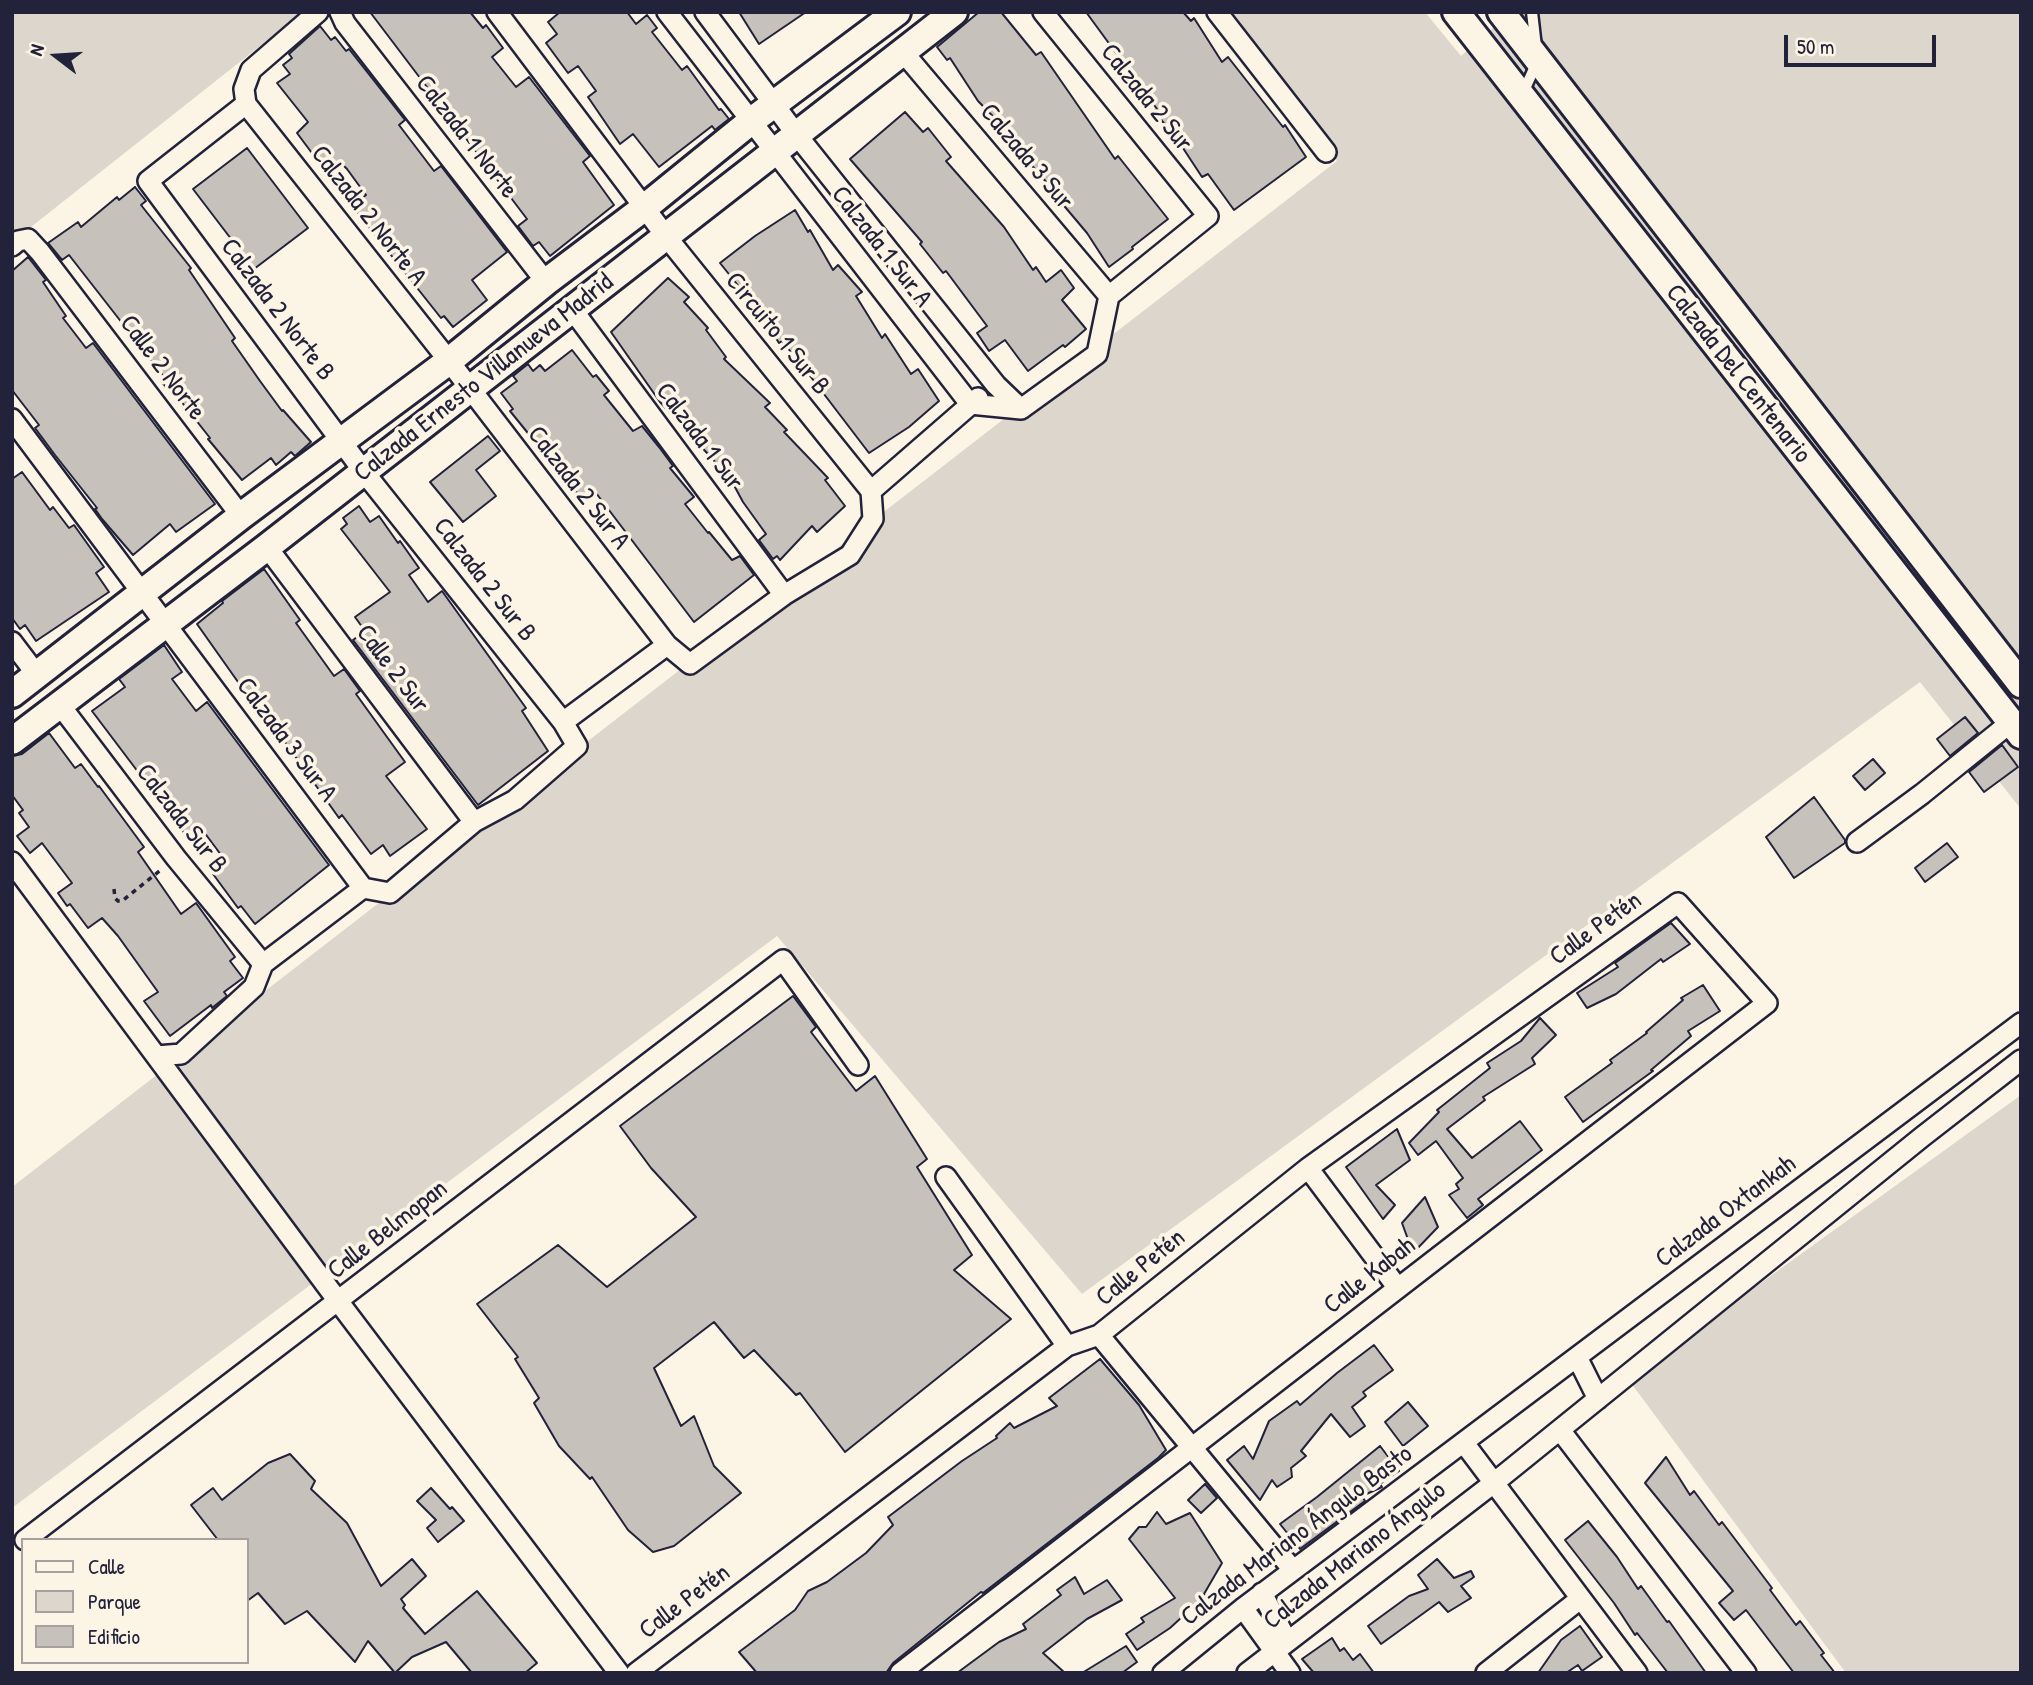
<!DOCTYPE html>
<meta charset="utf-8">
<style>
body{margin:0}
#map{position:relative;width:2033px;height:1685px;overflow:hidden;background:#fcf5e5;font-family:"Patrick Hand",sans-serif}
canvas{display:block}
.frame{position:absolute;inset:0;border:14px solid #22223b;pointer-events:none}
.legend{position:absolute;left:21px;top:1538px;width:228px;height:126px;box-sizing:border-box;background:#fcf5e5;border:2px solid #a5a1a1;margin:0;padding:9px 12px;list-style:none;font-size:21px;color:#22223b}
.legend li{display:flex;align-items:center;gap:14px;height:35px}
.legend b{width:35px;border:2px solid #a5a1a1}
.north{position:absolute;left:21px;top:21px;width:70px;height:70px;-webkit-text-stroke:5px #fcf5e5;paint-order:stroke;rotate:287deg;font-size:19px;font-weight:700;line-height:28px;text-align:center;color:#22223b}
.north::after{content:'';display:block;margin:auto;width:24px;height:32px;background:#22223b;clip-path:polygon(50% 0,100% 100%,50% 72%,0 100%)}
.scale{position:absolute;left:1784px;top:35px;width:152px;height:32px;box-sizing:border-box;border:4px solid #22223b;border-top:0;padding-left:9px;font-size:21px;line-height:24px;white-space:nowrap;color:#22223b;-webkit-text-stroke:5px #fcf5e5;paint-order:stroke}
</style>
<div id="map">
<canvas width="2033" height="1685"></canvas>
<div class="frame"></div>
<ul class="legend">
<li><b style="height:9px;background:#fcf5e5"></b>Calle</li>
<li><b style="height:19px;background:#dcd6cc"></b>Parque</li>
<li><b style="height:19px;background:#c6c1bb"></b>Edificio</li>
</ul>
<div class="north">N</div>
<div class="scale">50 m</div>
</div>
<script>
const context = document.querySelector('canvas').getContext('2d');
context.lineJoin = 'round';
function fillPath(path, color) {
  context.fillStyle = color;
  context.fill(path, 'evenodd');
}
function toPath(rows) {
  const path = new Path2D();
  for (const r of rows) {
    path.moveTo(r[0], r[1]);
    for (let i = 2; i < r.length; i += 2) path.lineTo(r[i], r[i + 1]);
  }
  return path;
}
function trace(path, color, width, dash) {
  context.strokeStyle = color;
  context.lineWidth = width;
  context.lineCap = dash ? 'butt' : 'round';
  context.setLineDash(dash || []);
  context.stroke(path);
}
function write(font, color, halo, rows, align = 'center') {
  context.font = font + ' "Patrick Hand",sans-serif';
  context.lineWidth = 7;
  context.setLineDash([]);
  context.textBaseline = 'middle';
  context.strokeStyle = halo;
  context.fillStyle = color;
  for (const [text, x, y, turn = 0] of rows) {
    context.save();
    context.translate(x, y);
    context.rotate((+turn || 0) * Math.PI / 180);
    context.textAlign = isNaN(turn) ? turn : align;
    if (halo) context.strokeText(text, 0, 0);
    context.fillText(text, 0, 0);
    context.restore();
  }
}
fillPath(toPath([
 [12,12,303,12,12,242],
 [1222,12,1425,12,1461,56,1511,12,2021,12,2021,809,1920,682,1082,1294,777,936,12,1508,12,1187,1337,161],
 [2021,1095,2021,1673,1846,1673,1628,1379]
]), '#dcd6cc');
const building = toPath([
 [370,12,470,12,483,28,486,25,503,48,492,57,516,87,529,77,590,156,583,162,614,205,550,256,539,242,533,246,518,226,527,219,370,12],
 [560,12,627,12,636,24,647,15,657,28,652,32,682,70,687,66,719,110,721,109,729,119,715,130,712,126,659,167,633,134,620,144,588,97,596,91,578,66,568,73,546,43,557,34,548,22,560,12],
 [739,12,806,12,759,44,739,12],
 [979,12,1001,12,1036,55,1041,52,1115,159,1118,156,1168,219,1132,247,1133,249,1109,267,1087,233,1060,201,1062,200,1005,135,1008,132,978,101,950,58,947,60,937,47,979,12],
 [1086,12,1183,12,1191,21,1194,18,1222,62,1228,57,1283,127,1285,125,1306,157,1234,210,1208,174,1202,177,1179,142,1154,111,1157,109,1086,12],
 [320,26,331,40,335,37,346,51,349,49,405,120,399,125,434,171,441,166,507,252,472,280,487,300,453,327,444,316,441,318,352,206,366,195,347,169,340,162,326,172,297,133,308,122,277,83,290,74,283,65,292,58,289,54,320,26],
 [905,112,923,132,928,128,951,157,946,161,1004,227,1033,270,1036,267,1046,282,1061,270,1074,288,1062,300,1086,329,1065,347,1063,345,1028,371,1005,340,989,351,977,333,987,326,946,271,943,273,920,244,922,242,850,159,905,112],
 [247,148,308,228,254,269,193,189,247,148],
 [135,187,146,201,141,205,191,268,189,270,235,338,232,341,260,381,282,411,283,410,311,442,295,456,291,452,276,465,271,458,242,480,208,439,210,438,173,391,171,393,161,381,165,378,69,255,62,260,48,243,78,222,81,227,117,197,119,200,135,187],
 [795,210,808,232,810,230,833,270,838,265,862,292,856,296,882,338,885,334,911,374,918,369,939,401,909,427,869,453,814,381,782,341,779,343,760,313,720,263,755,236,795,210],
 [28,257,46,280,43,282,66,316,63,318,86,348,93,343,215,504,176,532,170,524,133,555,102,519,95,509,97,508,55,455,35,428,39,425,12,390,12,271,28,257],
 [668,278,689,297,684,302,708,328,706,330,726,357,724,359,770,403,765,407,787,430,784,432,828,478,825,480,845,506,817,532,812,526,780,560,777,556,773,559,759,540,766,534,743,502,730,478,660,402,611,332,668,278],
 [572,350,593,377,596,375,609,391,604,395,633,431,642,426,659,447,673,466,670,468,694,497,685,504,708,533,709,532,732,560,740,556,754,575,694,622,596,493,584,502,542,447,540,448,510,411,513,409,501,393,517,381,513,376,528,364,533,371,540,365,545,371,572,350],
 [488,436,500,451,476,470,496,496,463,522,430,482,488,436],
 [22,472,50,510,53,507,69,528,74,525,104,567,96,573,109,592,36,641,25,625,20,629,12,618,12,479,22,472],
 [359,506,370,522,379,516,398,543,400,541,419,568,409,575,428,602,442,591,526,708,522,711,548,751,478,805,353,640,365,631,355,617,390,592,341,529,347,524,343,518,359,506],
 [264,569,300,620,296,623,334,676,344,669,360,691,356,694,405,762,386,776,427,829,390,856,383,845,371,854,342,815,339,818,270,721,267,723,197,624,223,603,222,601,264,569],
 [164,645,182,672,172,679,196,711,207,702,329,865,255,924,241,906,238,908,213,874,227,863,201,828,188,838,92,711,125,687,119,679,164,645],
 [1965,717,1978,733,1950,756,1937,739,1965,717],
 [49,733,75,768,81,764,98,787,99,786,144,847,138,852,181,914,196,903,235,957,230,961,243,978,224,992,227,996,212,1008,211,1005,170,1036,144,1001,158,992,118,936,102,918,88,928,70,904,67,906,58,893,72,883,42,843,30,853,17,836,29,827,19,813,23,810,12,795,12,756,22,754,49,733],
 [2002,745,2018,767,1984,792,1969,772,2002,745],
 [1873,759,1885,773,1865,790,1853,776,1873,759],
 [1814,797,1845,840,1845,843,1794,878,1766,837,1814,797],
 [1947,843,1958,857,1925,882,1915,868,1947,843],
 [1671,923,1690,944,1663,962,1661,959,1616,994,1587,1008,1577,993,1618,967,1615,963,1671,923],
 [1703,985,1720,1011,1688,1031,1691,1036,1651,1070,1653,1071,1583,1122,1565,1097,1612,1063,1610,1060,1647,1033,1646,1032,1683,1000,1681,998,1703,985],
 [793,996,816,1027,811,1032,856,1091,875,1076,927,1159,917,1167,972,1255,954,1270,1011,1319,845,1452,800,1393,796,1395,754,1350,744,1358,714,1322,654,1368,681,1426,694,1416,714,1466,741,1493,674,1546,653,1552,628,1530,592,1477,590,1479,559,1446,534,1403,539,1398,515,1359,518,1357,477,1304,558,1245,607,1287,696,1217,651,1168,620,1126,793,996],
 [1540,1018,1556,1035,1532,1058,1535,1064,1483,1097,1485,1100,1447,1129,1472,1158,1520,1121,1542,1150,1478,1199,1483,1205,1467,1218,1449,1195,1459,1189,1456,1184,1463,1178,1436,1141,1418,1155,1409,1143,1439,1112,1437,1110,1490,1068,1487,1063,1521,1041,1540,1018],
 [1397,1129,1410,1160,1376,1185,1395,1205,1383,1219,1346,1167,1397,1129],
 [1425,1197,1438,1227,1413,1253,1402,1223,1425,1197],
 [1374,1345,1393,1370,1363,1392,1366,1396,1352,1407,1365,1426,1350,1437,1331,1414,1301,1451,1306,1456,1291,1468,1292,1477,1277,1487,1272,1480,1260,1500,1227,1460,1244,1446,1253,1459,1269,1421,1297,1401,1300,1405,1337,1373,1374,1345],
 [1100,1359,1139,1405,1166,1450,1158,1458,983,1593,981,1592,893,1663,886,1673,757,1673,739,1652,795,1610,808,1591,827,1582,866,1553,893,1525,888,1517,962,1461,997,1438,996,1436,1010,1423,1014,1428,1057,1406,1049,1398,1100,1359],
 [1408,1402,1428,1426,1403,1446,1385,1422,1408,1402],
 [1380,1446,1399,1471,1380,1484,1382,1487,1362,1496,1365,1501,1300,1549,1280,1524,1317,1497,1380,1446],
 [290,1454,315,1481,311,1489,347,1523,381,1586,412,1559,426,1576,401,1599,405,1605,403,1608,425,1634,477,1591,537,1663,525,1673,472,1673,446,1642,412,1657,395,1673,368,1641,355,1662,307,1611,285,1624,258,1593,247,1601,247,1540,218,1540,191,1505,213,1488,222,1500,268,1463,290,1454],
 [1666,1457,1690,1495,1694,1491,1719,1525,1722,1522,1772,1588,1770,1590,1796,1625,1800,1621,1824,1653,1821,1655,1835,1673,1794,1673,1746,1610,1734,1620,1719,1603,1733,1591,1645,1483,1666,1457],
 [1205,1484,1217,1498,1201,1513,1188,1500,1205,1484],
 [431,1488,450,1509,452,1507,464,1521,438,1542,427,1528,436,1520,417,1501,431,1488],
 [1157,1512,1166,1524,1190,1513,1222,1563,1204,1594,1207,1597,1181,1615,1182,1617,1170,1628,1137,1650,1126,1634,1144,1622,1141,1618,1175,1598,1129,1539,1139,1527,1146,1527,1157,1512],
 [1588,1521,1617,1557,1638,1589,1641,1586,1667,1622,1669,1621,1706,1673,1668,1673,1637,1633,1635,1635,1614,1603,1565,1540,1588,1521],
 [1437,1559,1454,1578,1471,1571,1474,1577,1461,1586,1471,1598,1448,1612,1439,1602,1381,1644,1368,1626,1409,1596,1428,1589,1418,1575,1437,1559],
 [1075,1577,1084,1594,1107,1580,1122,1600,1087,1619,1043,1653,1065,1673,957,1673,999,1642,1026,1629,1023,1624,1061,1595,1057,1590,1075,1577],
 [1580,1626,1602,1657,1582,1671,1578,1665,1566,1673,1538,1673,1561,1640,1580,1626],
 [1332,1638,1340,1651,1344,1648,1353,1660,1360,1654,1374,1673,1314,1673,1302,1659,1332,1638],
 [1126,1646,1137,1662,1122,1673,1082,1673,1126,1646]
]);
fillPath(building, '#c6c1bb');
trace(building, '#22223b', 2);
const lane = toPath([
 [1532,12,1536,47],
 [1523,93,1537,62]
]);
const street = toPath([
 [340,12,345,23,546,282],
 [497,12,665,235,871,491],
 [667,12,970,404],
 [705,12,796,134,996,385,1021,409],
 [1217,12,1326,152],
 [903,52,1109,296],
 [246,104,449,361,667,645,690,664,784,595,850,555,873,519,871,491],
 [246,104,244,89,251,70,318,12],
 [12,246,18,241,28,239,40,252,241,516],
 [572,309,784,595],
 [970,404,1021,409,1097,354,1109,296,1208,216,1043,12],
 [12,419,363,888],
 [871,491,978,398],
 [267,547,474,822],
 [12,642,37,675],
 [60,705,176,858,263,964],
 [563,722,667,645],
 [1857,842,1922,794,2010,723],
 [12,862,338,1301,619,1673],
 [157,1056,181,1054,254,987,263,964,363,888,390,893,474,822,515,800,577,746,563,722,364,472,148,181,246,104],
 [1308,1168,1397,1287],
 [946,1177,1067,1346],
 [1099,1335,1293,1570],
 [1577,1357,1598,1399],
 [1560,1430,1746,1673],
 [1464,1443,1637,1673],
 [25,1540,783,960,858,1065],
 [1262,1593,1287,1641],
 [1243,1608,1290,1673],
 [636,1673,1067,1346,1099,1335,1308,1168,1678,903,1767,1003,900,1673],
 [1163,1673,1243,1608,2021,1023],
 [1247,1673,1495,1482,1922,1137,2021,1060],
 [1486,1673,1580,1599]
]);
const secondary = toPath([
 [1456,12,2021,735],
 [1501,12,2021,684],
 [12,694,241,516,449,361,546,282,644,208,750,122,897,12],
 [12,741,267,547,954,12]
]);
trace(lane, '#22223b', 15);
trace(street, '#22223b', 24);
trace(secondary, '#22223b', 32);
trace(toPath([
 [114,889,115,898,118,901,122,901,162,869]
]), '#22223b', 3.5, [5, 5]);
trace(lane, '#fcf5e5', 10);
trace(street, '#fcf5e5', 19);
trace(secondary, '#fcf5e5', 26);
write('26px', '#22223b', '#fcf5e5', [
 ["Calzada 2 Sur",1146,98,51],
 ["Calzada 1 Norte",466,137,52],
 ["Calzada 3 Sur",1026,157,50],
 ["Calzada 2 Norte A",368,216,52],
 ["Calzada 1 Sur A",881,247,52],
 ["Calzada 2 Norte B",277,310,53],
 ["Circuito 1 Sur B",777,334,51],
 ["Calle 2 Norte",162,368,53],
 ["Calzada Del Centenario",1738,374,52],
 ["Calzada Ernesto Villanueva Madrid",484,378,-38],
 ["Calzada 1 Sur",699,437,53],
 ["Calzada 2 Sur A",578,488,52],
 ["Calzada 2 Sur B",484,580,52],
 ["Calle 2 Sur",392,669,53],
 ["Calzada 3 Sur A",286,740,53],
 ["Calzada Sur B",181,819,52],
 ["Calle Petén",1596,929,-36],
 ["Calzada Oxtankah",1726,1212,-37],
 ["Calle Belmopan",388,1230,-38],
 ["Calle Petén",1141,1268,-39],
 ["Calle Kabah",1370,1276,-38],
 ["Calzada Mariano Ángulo Basto",1297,1536,-37],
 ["Calzada Mariano Ángulo",1355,1556,-38],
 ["Calle Petén",685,1602,-37]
]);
</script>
